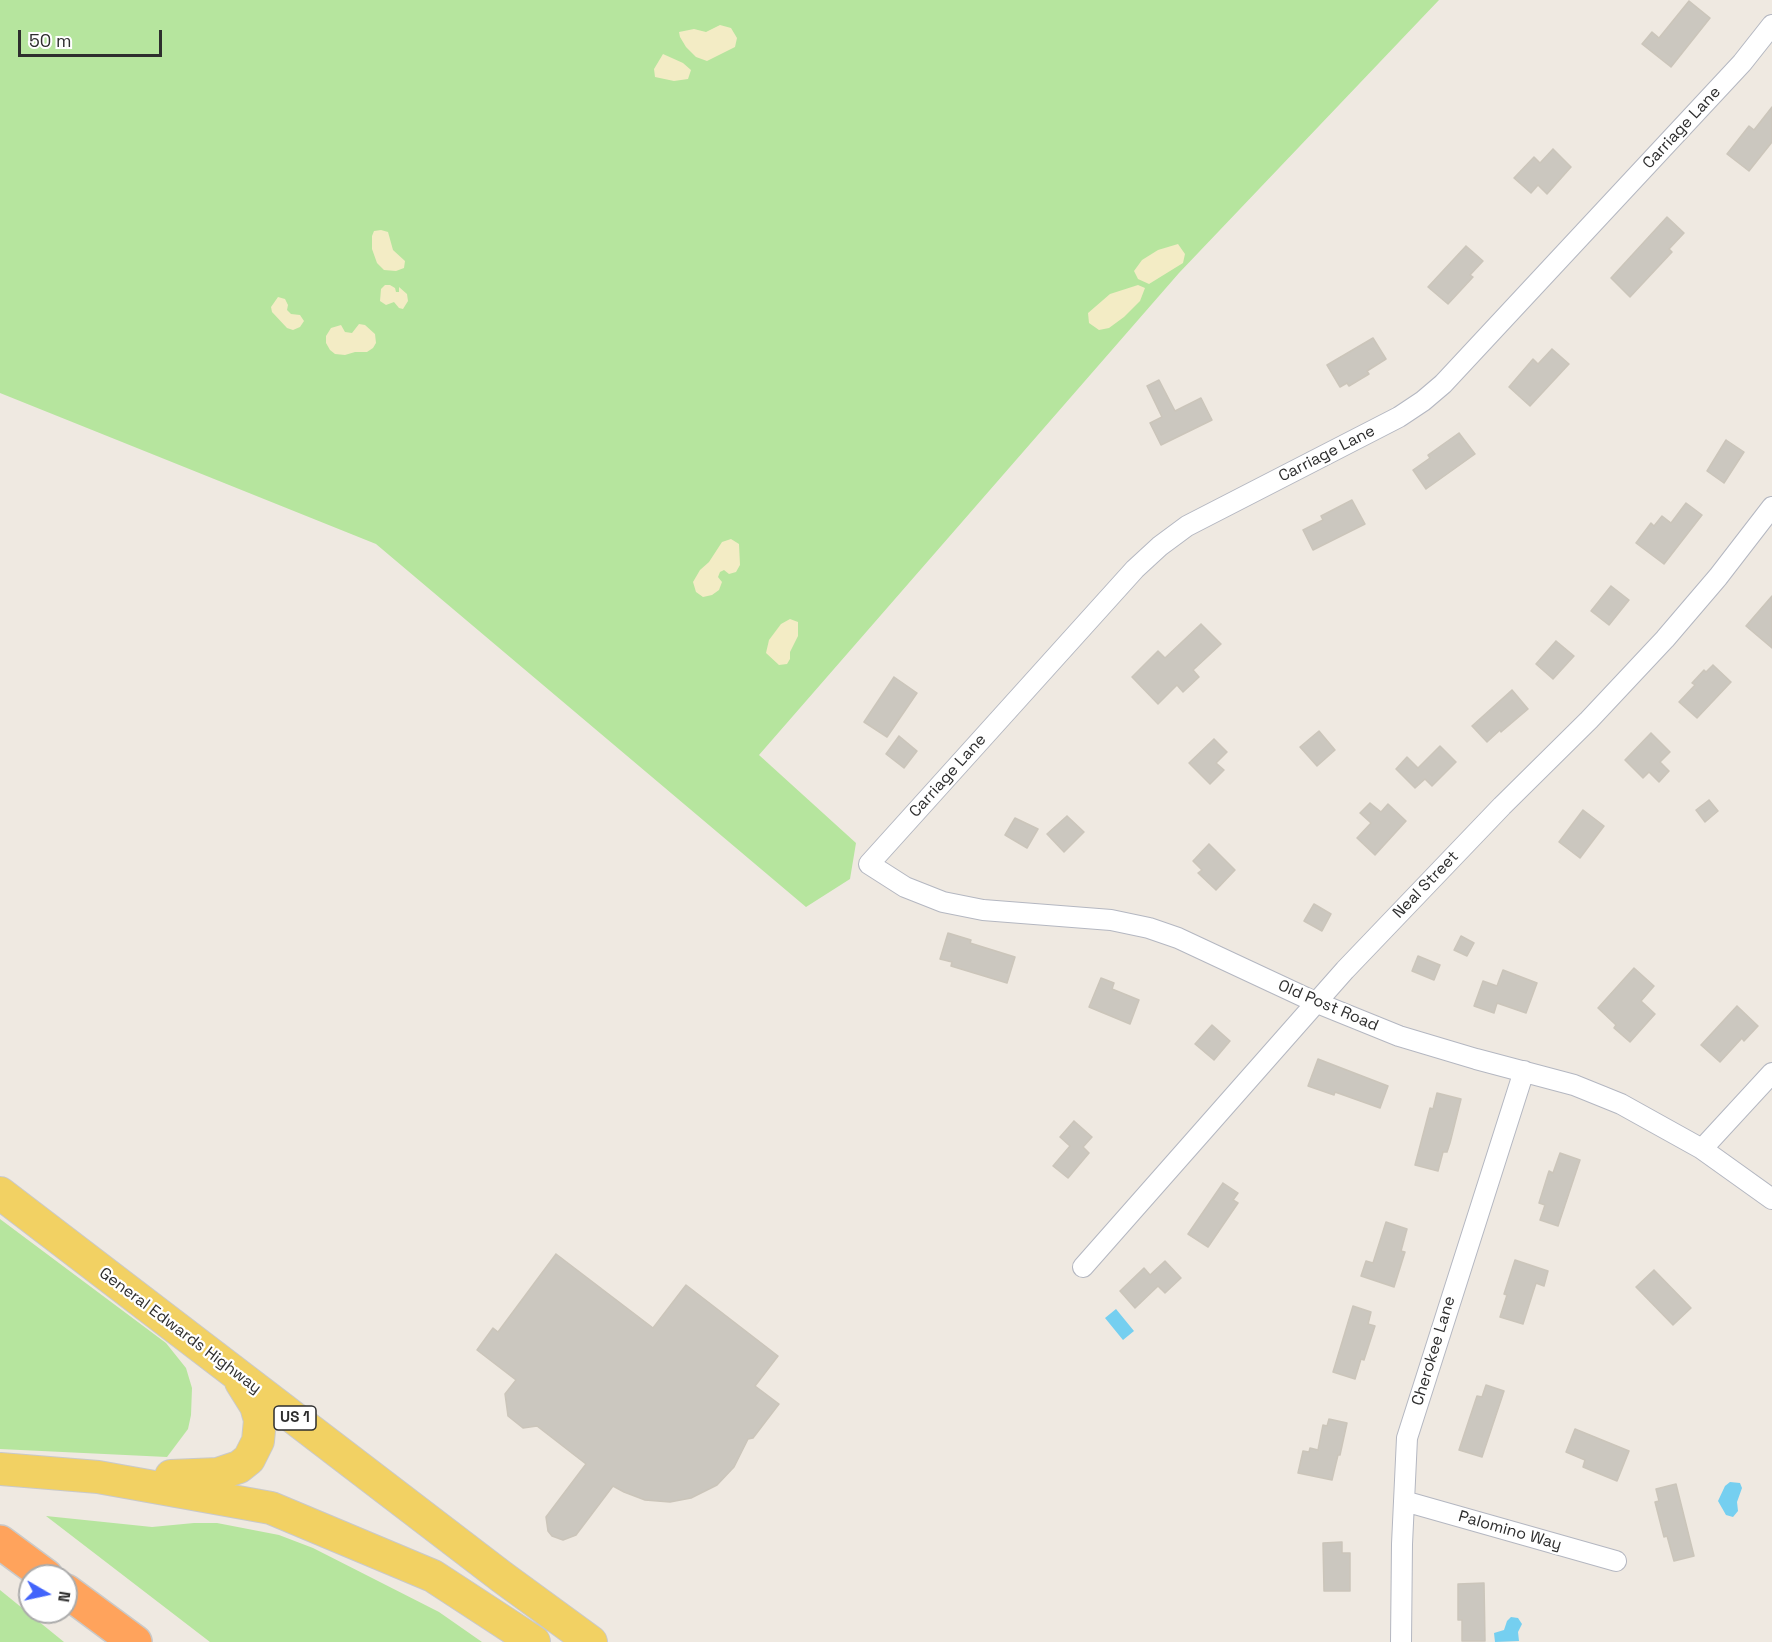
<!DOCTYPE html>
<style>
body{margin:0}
#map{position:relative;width:1772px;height:1642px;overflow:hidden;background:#efe9e1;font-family:"Space Grotesk",sans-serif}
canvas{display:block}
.north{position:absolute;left:18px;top:1564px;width:60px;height:60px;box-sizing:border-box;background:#fff;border:2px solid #ababab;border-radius:50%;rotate:99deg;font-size:16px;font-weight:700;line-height:24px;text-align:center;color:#2e2e2e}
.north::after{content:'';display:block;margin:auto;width:21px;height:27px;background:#4264fb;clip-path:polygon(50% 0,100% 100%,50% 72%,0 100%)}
.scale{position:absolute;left:18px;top:30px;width:144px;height:27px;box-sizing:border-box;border:3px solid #2e2e2e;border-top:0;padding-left:8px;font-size:18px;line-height:21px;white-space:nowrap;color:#2e2e2e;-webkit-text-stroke:4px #fff;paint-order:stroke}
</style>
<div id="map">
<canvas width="1772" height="1642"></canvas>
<div class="north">N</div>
<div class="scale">50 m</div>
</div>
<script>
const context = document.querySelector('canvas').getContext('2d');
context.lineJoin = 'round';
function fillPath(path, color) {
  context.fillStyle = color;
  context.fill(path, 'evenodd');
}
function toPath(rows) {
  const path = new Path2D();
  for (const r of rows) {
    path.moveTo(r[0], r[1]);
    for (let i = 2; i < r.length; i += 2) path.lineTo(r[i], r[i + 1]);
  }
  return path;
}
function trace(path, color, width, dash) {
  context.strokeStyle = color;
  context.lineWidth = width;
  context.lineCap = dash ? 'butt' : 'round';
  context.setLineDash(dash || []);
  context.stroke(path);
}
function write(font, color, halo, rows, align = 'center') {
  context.font = font + ' "Space Grotesk",sans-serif';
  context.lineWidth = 4.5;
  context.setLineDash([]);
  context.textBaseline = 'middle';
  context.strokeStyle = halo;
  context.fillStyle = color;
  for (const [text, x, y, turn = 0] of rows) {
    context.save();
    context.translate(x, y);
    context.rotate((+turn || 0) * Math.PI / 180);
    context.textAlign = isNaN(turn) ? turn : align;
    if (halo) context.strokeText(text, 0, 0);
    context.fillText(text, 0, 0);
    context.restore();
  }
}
fillPath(toPath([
 [0,0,1439,0,1179,273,759,755,856,843,850,879,806,907,376,544,0,393],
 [0,1219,166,1343,186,1368,192,1388,191,1415,188,1429,167,1457,0,1449],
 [46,1516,152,1527,194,1523,217,1523,279,1535,313,1548,439,1612,482,1642,210,1642],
 [0,1590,64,1642,0,1642]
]), '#b6e59e');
fillPath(toPath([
 [720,25,731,28,737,38,735,47,707,61,696,57,686,47,680,37,679,32,694,29,706,32],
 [663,54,683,63,691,70,688,79,674,81,655,77,654,69],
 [381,230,388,232,393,250,405,261,404,268,396,271,384,270,377,263,372,249,372,236,374,231],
 [1178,244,1185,254,1183,263,1149,284,1138,279,1134,271,1142,260,1158,250],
 [390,285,395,288,396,292,399,292,399,287,407,294,408,301,403,309,399,308,394,302,386,305,380,301,381,289,385,285],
 [1138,285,1145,288,1140,301,1124,317,1109,328,1099,330,1089,323,1088,313,1110,294],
 [278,297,285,299,288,305,287,310,291,314,300,315,304,321,300,327,293,330,287,328,272,312,271,307],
 [359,324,365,325,375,334,376,343,373,348,367,352,355,352,345,355,335,354,330,350,326,343,326,336,331,328,341,325,345,332,352,333],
 [731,539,739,544,740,565,736,572,729,574,724,570,720,572,718,577,722,582,719,590,712,595,703,597,696,592,693,582,700,570,709,562,722,542],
 [790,619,798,622,798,636,790,652,790,659,787,664,779,665,766,653,769,640,781,624]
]), '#f3ecc5');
fillPath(toPath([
 [1116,1309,1134,1331,1123,1340,1105,1318],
 [1730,1482,1740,1483,1742,1488,1737,1502,1738,1511,1733,1517,1726,1515,1718,1501,1725,1486],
 [1511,1617,1518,1618,1522,1624,1518,1632,1519,1641,1495,1642,1494,1633,1504,1630,1507,1621]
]), '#75cff0');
const building = toPath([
 [1689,1,1710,18,1671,67,1642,44,1652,32,1659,38,1689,1],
 [1772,107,1772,142,1749,171,1727,154,1749,126,1754,130,1772,107],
 [1553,149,1571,167,1547,194,1538,185,1531,193,1514,178,1534,157,1540,163,1553,149],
 [1667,217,1684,233,1669,249,1672,252,1630,297,1611,278,1667,217],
 [1466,246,1483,261,1470,275,1473,277,1448,304,1428,287,1466,246],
 [1373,338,1386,359,1367,371,1369,374,1349,386,1347,383,1340,387,1327,365,1373,338],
 [1552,349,1569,364,1530,406,1509,387,1533,359,1538,364,1552,349],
 [1159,380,1175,411,1201,398,1212,420,1161,445,1150,423,1162,417,1147,386,1159,380],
 [1459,433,1475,454,1426,489,1413,470,1430,458,1428,455,1459,433],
 [1726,440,1744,452,1724,483,1707,471,1726,440],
 [1352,500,1365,524,1313,550,1303,530,1323,520,1321,516,1352,500],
 [1686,503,1702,515,1664,564,1636,543,1651,523,1654,526,1662,516,1671,523,1686,503],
 [1611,586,1629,600,1609,625,1591,611,1611,586],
 [1772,596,1772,648,1746,626,1772,596],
 [1201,624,1221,644,1193,670,1199,677,1183,692,1177,685,1158,704,1132,677,1158,651,1165,658,1201,624],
 [1556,641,1574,656,1553,679,1536,664,1556,641],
 [1713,665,1731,682,1697,718,1679,702,1695,685,1692,683,1704,670,1706,672,1713,665],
 [894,677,917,693,887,737,864,722,894,677],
 [1512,690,1528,709,1501,732,1500,730,1487,742,1472,726,1512,690],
 [1319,731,1335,750,1317,766,1300,747,1319,731],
 [1651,733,1670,752,1660,762,1669,771,1659,782,1649,772,1643,778,1625,760,1651,733],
 [899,736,917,751,904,768,886,754,899,736],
 [1214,739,1227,752,1216,763,1224,770,1210,784,1189,763,1214,739],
 [1440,746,1456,762,1432,786,1425,779,1415,788,1396,769,1407,757,1418,768,1440,746],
 [1709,800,1718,811,1705,822,1696,810,1709,800],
 [1370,803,1381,812,1388,804,1406,821,1375,855,1357,838,1371,823,1360,813,1370,803],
 [1583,810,1604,826,1580,858,1559,842,1583,810],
 [1067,816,1084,832,1064,852,1047,834,1067,816],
 [1015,818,1038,829,1027,848,1005,835,1015,818],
 [1209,844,1235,870,1216,890,1198,873,1202,870,1193,861,1209,844],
 [1314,904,1331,914,1322,931,1304,921,1314,904],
 [948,933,971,940,970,943,1015,957,1007,983,951,966,952,962,940,959,948,933],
 [1461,936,1474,943,1467,956,1454,950,1461,936],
 [1418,956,1440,965,1434,980,1412,971,1418,956],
 [1634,968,1654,986,1641,1001,1655,1014,1630,1042,1614,1028,1616,1025,1598,1008,1634,968],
 [1503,970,1537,983,1526,1013,1497,1003,1494,1013,1474,1006,1483,981,1497,986,1503,970],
 [1101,978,1114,983,1112,989,1139,1000,1130,1024,1089,1007,1101,978],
 [1737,1006,1758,1026,1744,1041,1742,1038,1720,1062,1701,1045,1737,1006],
 [1212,1025,1230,1041,1214,1060,1195,1044,1212,1025],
 [1318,1059,1388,1086,1380,1108,1335,1092,1334,1095,1308,1086,1318,1059],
 [1437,1093,1461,1099,1450,1143,1447,1152,1443,1152,1438,1171,1415,1165,1430,1108,1433,1109,1437,1093],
 [1074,1121,1092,1137,1083,1147,1089,1153,1068,1178,1053,1166,1070,1146,1060,1137,1074,1121],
 [1560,1153,1580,1160,1558,1226,1540,1220,1545,1205,1539,1203,1549,1171,1553,1173,1560,1153],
 [1223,1183,1238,1193,1233,1200,1238,1203,1208,1247,1188,1234,1223,1183],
 [1386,1222,1407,1229,1401,1251,1405,1252,1394,1287,1361,1276,1366,1261,1373,1263,1386,1222],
 [556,1254,653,1328,686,1285,778,1356,755,1386,779,1404,753,1438,748,1439,734,1467,717,1485,691,1498,670,1502,645,1500,624,1492,613,1486,576,1535,563,1540,552,1536,548,1531,546,1517,586,1464,537,1426,523,1428,508,1416,505,1394,516,1380,477,1350,493,1328,498,1332,556,1254],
 [1515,1260,1548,1271,1544,1286,1536,1283,1523,1324,1500,1317,1507,1295,1504,1294,1515,1260],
 [1165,1261,1181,1278,1165,1293,1158,1286,1135,1308,1120,1291,1144,1268,1150,1275,1165,1261],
 [1654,1270,1691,1308,1673,1325,1636,1287,1654,1270],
 [1353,1306,1371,1312,1368,1324,1375,1326,1364,1360,1361,1359,1355,1379,1333,1372,1353,1306],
 [1486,1385,1504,1391,1482,1457,1459,1450,1477,1396,1482,1397,1486,1385],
 [1329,1419,1347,1423,1340,1455,1338,1455,1332,1480,1298,1473,1303,1451,1309,1452,1310,1448,1318,1450,1323,1425,1327,1426,1329,1419],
 [1575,1429,1629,1451,1617,1481,1583,1467,1585,1460,1566,1452,1575,1429],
 [1676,1484,1694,1556,1674,1561,1667,1536,1664,1537,1655,1502,1659,1501,1656,1489,1676,1484],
 [1342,1542,1342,1553,1350,1553,1350,1591,1324,1591,1323,1543,1342,1542],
 [1484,1583,1485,1641,1462,1641,1462,1620,1458,1620,1458,1584,1484,1583]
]);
fillPath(building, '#cbc7bf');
trace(building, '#cbc5ba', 1.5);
const street = toPath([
 [1772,25,1742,63,1443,384,1423,401,1399,417,1187,526,1160,546,1135,569,869,864,905,887,943,902,983,910,1111,920,1149,928,1178,938,1315,1002,1399,1036,1476,1059,1574,1085,1621,1104,1702,1149,1772,1199],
 [1702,1149,1772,1073],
 [1083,1267,1345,970,1502,806,1589,720,1665,639,1718,577,1772,507],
 [1404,1501,1616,1561],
 [1401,1642,1402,1544,1407,1438,1524,1071]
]);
const primary = toPath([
 [0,1193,502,1577,591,1642],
 [0,1469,98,1477,271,1508,433,1576,534,1642],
 [171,1476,218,1474,239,1467,249,1459,258,1441,260,1420,256,1406,241,1382]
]);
const highway = toPath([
 [0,1542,46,1576],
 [66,1591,135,1642]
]);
trace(street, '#b4b7c1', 22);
trace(primary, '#c9c9c9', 34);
trace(highway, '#c9c9c9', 36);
trace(street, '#fff', 20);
trace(primary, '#f2d163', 32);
trace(highway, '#ffa35c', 33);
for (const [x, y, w] of [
 [295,1418,42]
]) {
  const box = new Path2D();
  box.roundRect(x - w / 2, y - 12, w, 24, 4.5);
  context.fillStyle = '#fff';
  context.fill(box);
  trace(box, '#2e2e2e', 1.5);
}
write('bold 15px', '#2e2e2e', null, [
 ["US 1",295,1418]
]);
write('16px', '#2e2e2e', '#fff', [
 ["Carriage Lane",1682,128,-47],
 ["Carriage Lane",1327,454,-27],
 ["Carriage Lane",948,776,-48],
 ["Neal Street",1426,885,-46],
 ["Old Post Road",1328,1006,23],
 ["General Edwards Highway",180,1331,37],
 ["Cherokee Lane",1434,1351,-73],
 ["Palomino Way",1510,1531,16]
]);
</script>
